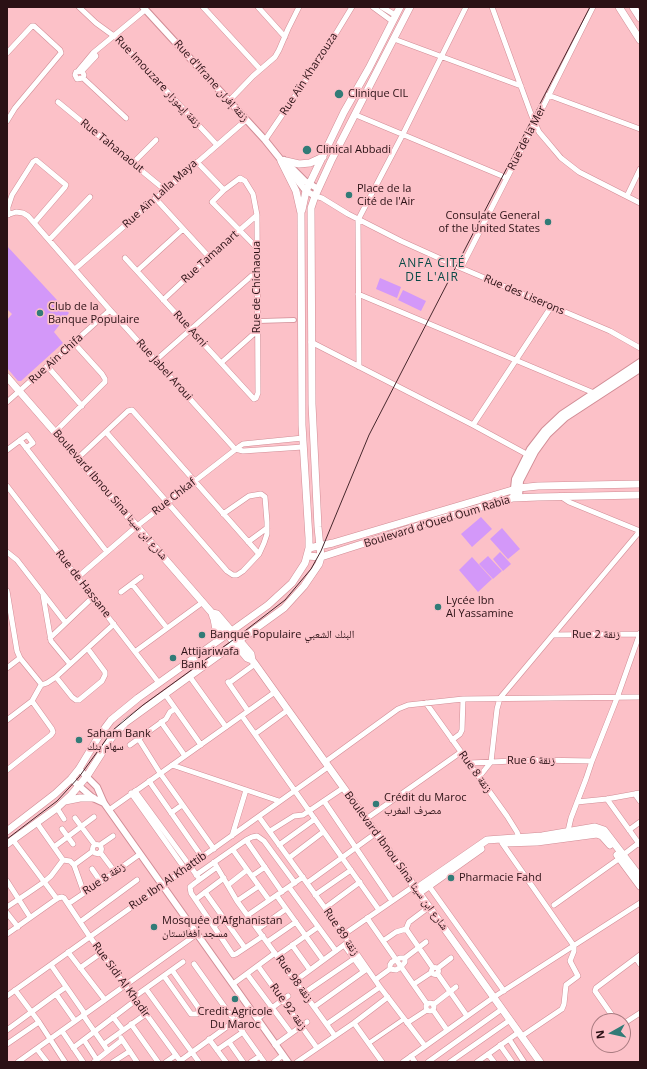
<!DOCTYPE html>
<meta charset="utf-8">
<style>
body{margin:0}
#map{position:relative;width:647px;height:1069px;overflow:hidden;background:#fcc1c8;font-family:"Open Sans",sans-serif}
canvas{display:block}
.frame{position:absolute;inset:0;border:8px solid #2b1115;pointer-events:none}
.north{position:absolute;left:591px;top:1013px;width:40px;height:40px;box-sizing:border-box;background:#fcc1c8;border:1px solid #a87b80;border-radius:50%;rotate:262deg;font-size:11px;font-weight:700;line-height:16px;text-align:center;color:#2b1115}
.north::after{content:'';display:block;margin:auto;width:14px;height:18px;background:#327b77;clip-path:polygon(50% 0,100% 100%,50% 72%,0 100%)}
</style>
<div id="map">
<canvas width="647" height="1069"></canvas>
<div class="frame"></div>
<div class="north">N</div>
</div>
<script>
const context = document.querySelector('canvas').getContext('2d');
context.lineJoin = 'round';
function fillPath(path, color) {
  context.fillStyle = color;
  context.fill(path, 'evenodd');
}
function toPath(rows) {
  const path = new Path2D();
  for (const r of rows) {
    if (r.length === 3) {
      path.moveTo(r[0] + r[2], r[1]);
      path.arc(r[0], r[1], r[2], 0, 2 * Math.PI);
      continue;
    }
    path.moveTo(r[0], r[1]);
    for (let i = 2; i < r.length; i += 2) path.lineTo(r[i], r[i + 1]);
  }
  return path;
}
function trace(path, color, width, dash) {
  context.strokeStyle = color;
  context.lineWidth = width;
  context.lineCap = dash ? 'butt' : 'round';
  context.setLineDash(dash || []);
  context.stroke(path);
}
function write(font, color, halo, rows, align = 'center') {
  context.font = font + ' "Open Sans","Noto Naskh Arabic",sans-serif';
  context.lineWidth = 3.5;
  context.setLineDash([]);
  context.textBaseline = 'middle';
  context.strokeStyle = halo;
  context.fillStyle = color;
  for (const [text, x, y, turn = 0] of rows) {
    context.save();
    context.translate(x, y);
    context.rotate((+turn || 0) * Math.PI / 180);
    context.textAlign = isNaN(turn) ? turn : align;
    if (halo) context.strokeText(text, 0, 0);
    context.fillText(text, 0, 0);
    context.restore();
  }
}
fillPath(toPath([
 [7,246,69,313,54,332,63,343,21,381,18,381,7,368,7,320,12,314,7,309],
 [380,278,401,287,397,298,376,289],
 [403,290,426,301,421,311,398,300],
 [481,517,492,529,472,547,461,534],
 [502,528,520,549,508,559,490,539],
 [500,552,511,564,503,571,493,559],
 [488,556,502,571,493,579,479,564],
 [472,557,492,579,478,592,459,570]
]), '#d398f9');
const pedestrian = toPath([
 [258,321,294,320],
 [369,1043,404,1019]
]);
const minor = toPath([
 [79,7,96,23,118,39,217,145],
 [203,7,260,69],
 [258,7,285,37],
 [373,7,392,21],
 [382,7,395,15],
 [492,7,531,114,539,132,545,139,561,158,579,172,640,203],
 [394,39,521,86],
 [7,53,32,26,34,26,60,50,61,53,15,108,7,121],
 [78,71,93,53,145,10],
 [82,71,96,56,93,53],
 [83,78,84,75,82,71,76,72,75,75,77,79,83,78,126,118],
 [548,95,640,129],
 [229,101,253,76,275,57,279,50,288,29,299,7],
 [58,102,165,190],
 [356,115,507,178],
 [265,140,321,58,352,7],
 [197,162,224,190],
 [133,163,156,140],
 [315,196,322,198,348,214,401,241,461,268,610,331,640,348],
 [627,196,640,169],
 [155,198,209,257],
 [7,215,16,212,23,213,28,216,110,310,235,449],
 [8,215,8,207,12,195,33,162,36,160,66,185,65,187,34,223],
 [49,240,90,197],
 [125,258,254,399,256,398,258,393,257,215,253,194,245,181,240,178,224,190,212,202,257,248],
 [461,268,535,123,593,7],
 [75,269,246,120],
 [137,271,183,229],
 [358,294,594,393],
 [163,300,209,257,257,215],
 [311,342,473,425,530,456],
 [155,361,257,271],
 [221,363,257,331],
 [48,367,82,406],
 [359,367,358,220,404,132,466,7],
 [7,402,110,310],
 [473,425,551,307],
 [55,432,105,382,105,379,102,374,74,343],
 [106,432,227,571,233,575,237,575,243,571,259,554,264,543,267,534,267,522,265,497,261,494,249,496,223,514],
 [20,440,107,552],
 [235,449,243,451,303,447],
 [7,450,27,435,33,443,26,448],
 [78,458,128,411,132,410,259,554],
 [7,486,159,683],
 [248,542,267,528],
 [7,552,17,560,65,622],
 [78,577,137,526,240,446,243,444,303,438],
 [132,584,167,628],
 [7,591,17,651,20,658,42,685],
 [121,592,141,577],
 [43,595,51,641,70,664],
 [553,635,639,634],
 [50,638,93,597],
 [136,651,203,602],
 [7,668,20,658],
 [56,677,72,697,76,700,79,700,102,681,105,675,105,672,88,649],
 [190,677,226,727],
 [228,682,248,711],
 [229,683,255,664],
 [165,694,201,745],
 [426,703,507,816,517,832,520,840],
 [242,716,379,910],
 [7,720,32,701,41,685,47,683,56,677,114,624],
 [161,722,185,756],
 [255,734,288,710],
 [138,738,160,773,214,849],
 [452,740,460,734,462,730,463,699],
 [130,745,166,719,170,712,175,709],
 [325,762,398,709,408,705,463,699,640,697],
 [470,763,534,760,592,761],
 [172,765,279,801],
 [7,770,51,735,53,732,52,729,32,701],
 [479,777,491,762,497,709,500,698,640,531,569,502,560,496],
 [149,781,202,857],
 [135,791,198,877],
 [131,793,185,869],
 [635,794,640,801],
 [607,799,640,845],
 [324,801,392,901],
 [577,802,607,799,640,793],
 [57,808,64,819],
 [109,810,275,692],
 [171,813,182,805],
 [259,817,325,908,380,987,425,1046],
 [75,818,95,845],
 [366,819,461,752],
 [37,823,63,860],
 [62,829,73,844],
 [629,830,640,822],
 [270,831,294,816,303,815,343,788],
 [568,835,568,831,571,818,586,779,592,761,617,698,640,633],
 [232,836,246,790],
 [13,840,57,899],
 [246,840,282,892],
 [502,843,574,946,574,951,570,961,578,976,566,985,564,1004,562,1009,522,1036],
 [97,849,4.5],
 [100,845,113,836],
 [279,845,315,819],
 [54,847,94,817],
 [233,850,269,900],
 [100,852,115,872],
 [623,855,640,842],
 [289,858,323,832],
 [214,862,237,901,335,1036],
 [74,865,93,851],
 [217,867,195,883,190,887,191,893,233,955,236,954,263,936],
 [92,869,101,882],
 [196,875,246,840,252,837,257,836,264,841,295,883],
 [252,876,265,867],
 [7,881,30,917],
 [307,883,376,833],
 [228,885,247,870],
 [429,886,504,991],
 [289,887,336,951],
 [205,892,245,948],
 [315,895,351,870],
 [277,896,323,960],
 [196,899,224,878],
 [237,901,259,886],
 [68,904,115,872,140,854],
 [554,905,620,858],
 [7,907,28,893,44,882,51,876,63,860,70,861,74,865,84,893],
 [325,908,360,882],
 [7,913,18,927],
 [248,915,303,877],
 [367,918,427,1004],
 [80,922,137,880],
 [214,926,224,919],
 [258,929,286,909],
 [406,929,433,968],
 [7,934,58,898,62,897,64,898,90,937,181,1062],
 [343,935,414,886],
 [383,941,396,932,406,929,409,922,429,907],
 [267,942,296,922],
 [292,945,310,970],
 [344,945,363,971],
 [68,952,105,1000],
 [277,956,318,927],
 [636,958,640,964],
 [194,964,264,1062],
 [51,965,85,1014],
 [258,966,317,1048],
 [435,971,3.5],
 [80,968,101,953],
 [438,968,451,958],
 [390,969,396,970,401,967,405,962,405,958],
 [437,973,467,1016],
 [247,974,291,1033],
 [164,976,191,1014,197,1014,199,1011,198,1007,172,970],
 [375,980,390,969,390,965,392,962,400,958,405,958,426,942],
 [295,981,348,942],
 [233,984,275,953],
 [414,984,432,972],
 [146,989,199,1062],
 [15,990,39,1022,65,1062],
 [304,993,358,956],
 [56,994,66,987],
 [7,996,328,767],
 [134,997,183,962],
 [430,1007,4],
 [433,1005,456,987],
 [314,1007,367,969],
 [433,1010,447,1030],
 [83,1015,108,1051],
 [113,1017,123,1030],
 [257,1019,288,996],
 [616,1021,595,991,596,988,640,955],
 [354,1023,382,1062],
 [407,1023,427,1010],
 [131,1024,158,1062],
 [327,1024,380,987],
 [623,1024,640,1013],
 [7,1030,56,994,75,1021],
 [62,1031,83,1062],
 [121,1038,137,1062],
 [209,1039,226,1062],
 [509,1039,524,1062],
 [84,1040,97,1060],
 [229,1042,243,1062],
 [7,1044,39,1022],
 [104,1044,146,1014],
 [275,1045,307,1022],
 [500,1045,512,1062],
 [73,1048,136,1000],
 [37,1049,47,1062],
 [217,1050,243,1032],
 [488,1054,494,1062],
 [411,1056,415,1062],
 [180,1061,250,1010],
 [18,1062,197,934],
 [94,1062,122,1040],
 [113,1062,130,1051],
 [166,1062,176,1055],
 [251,1062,260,1056],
 [274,1062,283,1055],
 [297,1062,354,1023,388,997],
 [403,1062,494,997,640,903],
 [428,1062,502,1009],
 [450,1062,510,1020],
 [477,1062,519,1032]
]);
const tertiary = toPath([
 [143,7,265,140,306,191,315,196],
 [284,160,305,181,318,189],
 [519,497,520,481,535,452,548,434,565,418,640,369],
 [513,498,515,479,530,449,544,431,562,414,640,362],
 [79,769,97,787,104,803,288,1062],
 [71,779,93,798,104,803]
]);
const secondary = toPath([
 [619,7,640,40],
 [633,7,640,18],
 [286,161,299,164,310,163,323,157],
 [302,210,306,191,344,112,369,68,400,7],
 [7,377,212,613,217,614,251,654,252,660,255,664,540,1062],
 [309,548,333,543,519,488,538,486,640,484],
 [307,556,321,557,440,519,513,498,538,497,640,495],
 [212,613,213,617,247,658,252,660],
 [214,619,218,640],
 [65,801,80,798,93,798],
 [7,831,55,794,71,779,79,769,99,736,111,720,138,698,268,605,292,583,305,563,309,548,309,538,302,425,301,213,296,191,281,161],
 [504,843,537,842,597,834,602,836,610,845],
 [7,844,57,808,71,795,87,776,112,737,125,723,284,608,304,586,319,564,321,557,318,527,312,404,311,208,315,196,331,161,410,7],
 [617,855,640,886],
 [416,889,487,840,542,836,595,827,604,830,640,877],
 [419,893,481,849]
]);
trace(pedestrian, '#d18c95', 5.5);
trace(minor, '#d18c95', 6);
trace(tertiary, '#d18c95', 8);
trace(secondary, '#d18c95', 8);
trace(pedestrian, '#fff', 4);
trace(minor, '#fff', 5);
trace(tertiary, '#fff', 6);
trace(secondary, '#fff', 7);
trace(toPath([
 [7,839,57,801,79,777,113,730,143,705,237,637,285,600,311,569,321,551,369,435,590,7]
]), '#46272c', 1);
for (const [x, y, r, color] of [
 [339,94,5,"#327b77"],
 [307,150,5,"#327b77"],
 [349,195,4,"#327b77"],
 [548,222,4,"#327b77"],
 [40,313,4,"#327b77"],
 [438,607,4,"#327b77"],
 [202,635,4,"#327b77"],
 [173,658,4,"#327b77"],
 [79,740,4,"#327b77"],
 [376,804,4,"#327b77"],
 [451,878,4,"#327b77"],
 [154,927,4,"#327b77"],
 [235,999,4,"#327b77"]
]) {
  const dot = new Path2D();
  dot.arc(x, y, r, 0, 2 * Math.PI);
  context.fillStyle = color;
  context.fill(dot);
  trace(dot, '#fcc1c8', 1.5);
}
write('11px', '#2b1115', '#fcc1c8', [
 ["Rue Aïn Kharzouza",309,74,-57],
 ["Rue d'Ifrane زنقة إفران",211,81,48],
 ["Rue Imouzare زنقة إيموزار",158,82,47],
 ["Rue de la Mer",527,138,-63],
 ["Rue Tahanaout",112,146,39],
 ["Rue Aïn Lalla Maya",160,194,-42],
 ["Rue Tamanart",210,257,-42],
 ["Rue de Chichaoua",257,287,-90],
 ["Rue des Liserons",524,295,23],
 ["Rue Asni",190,329,48],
 ["Rue Ain Chifa",56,359,-42],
 ["Rue Jabel Aroui",164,370,48],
 ["Boulevard Ibnou Sina شارع ابن سينا",110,495,49],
 ["Rue Chkaf",174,497,-38],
 ["Boulevard d'Oued Oum Rabia",437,522,-17],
 ["Rue de Hassane",83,584,52],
 ["Rue 2 زنقة",596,635],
 ["Rue 6 زنقة",531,761],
 ["Rue 8 زنقة",475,772,54],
 ["Boulevard Ibnou Sina شارع ابن سينا",396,861,54],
 ["Rue 8 زنقة",104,879,-34],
 ["Rue Ibn Al Khattib",168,881,-35],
 ["Rue 89 زنقة",341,932,56],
 ["Rue 98 زنقة",294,979,54],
 ["Rue Sidi Al Khadir",121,980,54],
 ["Rue 92 زنقة",288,1007,54]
]);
write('11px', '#2b1115', '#fcc1c8', [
 ["Clinique CIL",348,94],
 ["Clinical Abbadi",316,150],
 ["Place de la",357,189],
 ["Cité de l'Air",357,202],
 ["Consulate General",540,216,"right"],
 ["of the United States",540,229,"right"],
 ["Club de la",48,307],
 ["Banque Populaire",48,320],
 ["Lycée Ibn",446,601],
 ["Al Yassamine",446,614],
 ["Banque Populaire البنك الشعبي",210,635],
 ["Attijariwafa",181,652],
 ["Bank",181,665],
 ["Saham Bank",87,734],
 ["سهام بنك",87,747],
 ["Crédit du Maroc",384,798],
 ["مصرف المغرب",384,811],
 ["Pharmacie Fahd",459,878],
 ["Mosquée d'Afghanistan",162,921],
 ["مسجد أفغانستان",162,934],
 ["Credit Agricole",235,1012,"center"],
 ["Du Maroc",235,1025,"center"]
], 'left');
context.letterSpacing = '1px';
write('12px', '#094a47', '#fcc1c8', [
 ["ANFA CITÉ",432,264],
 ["DE L'AIR",432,278]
]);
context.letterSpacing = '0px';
</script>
